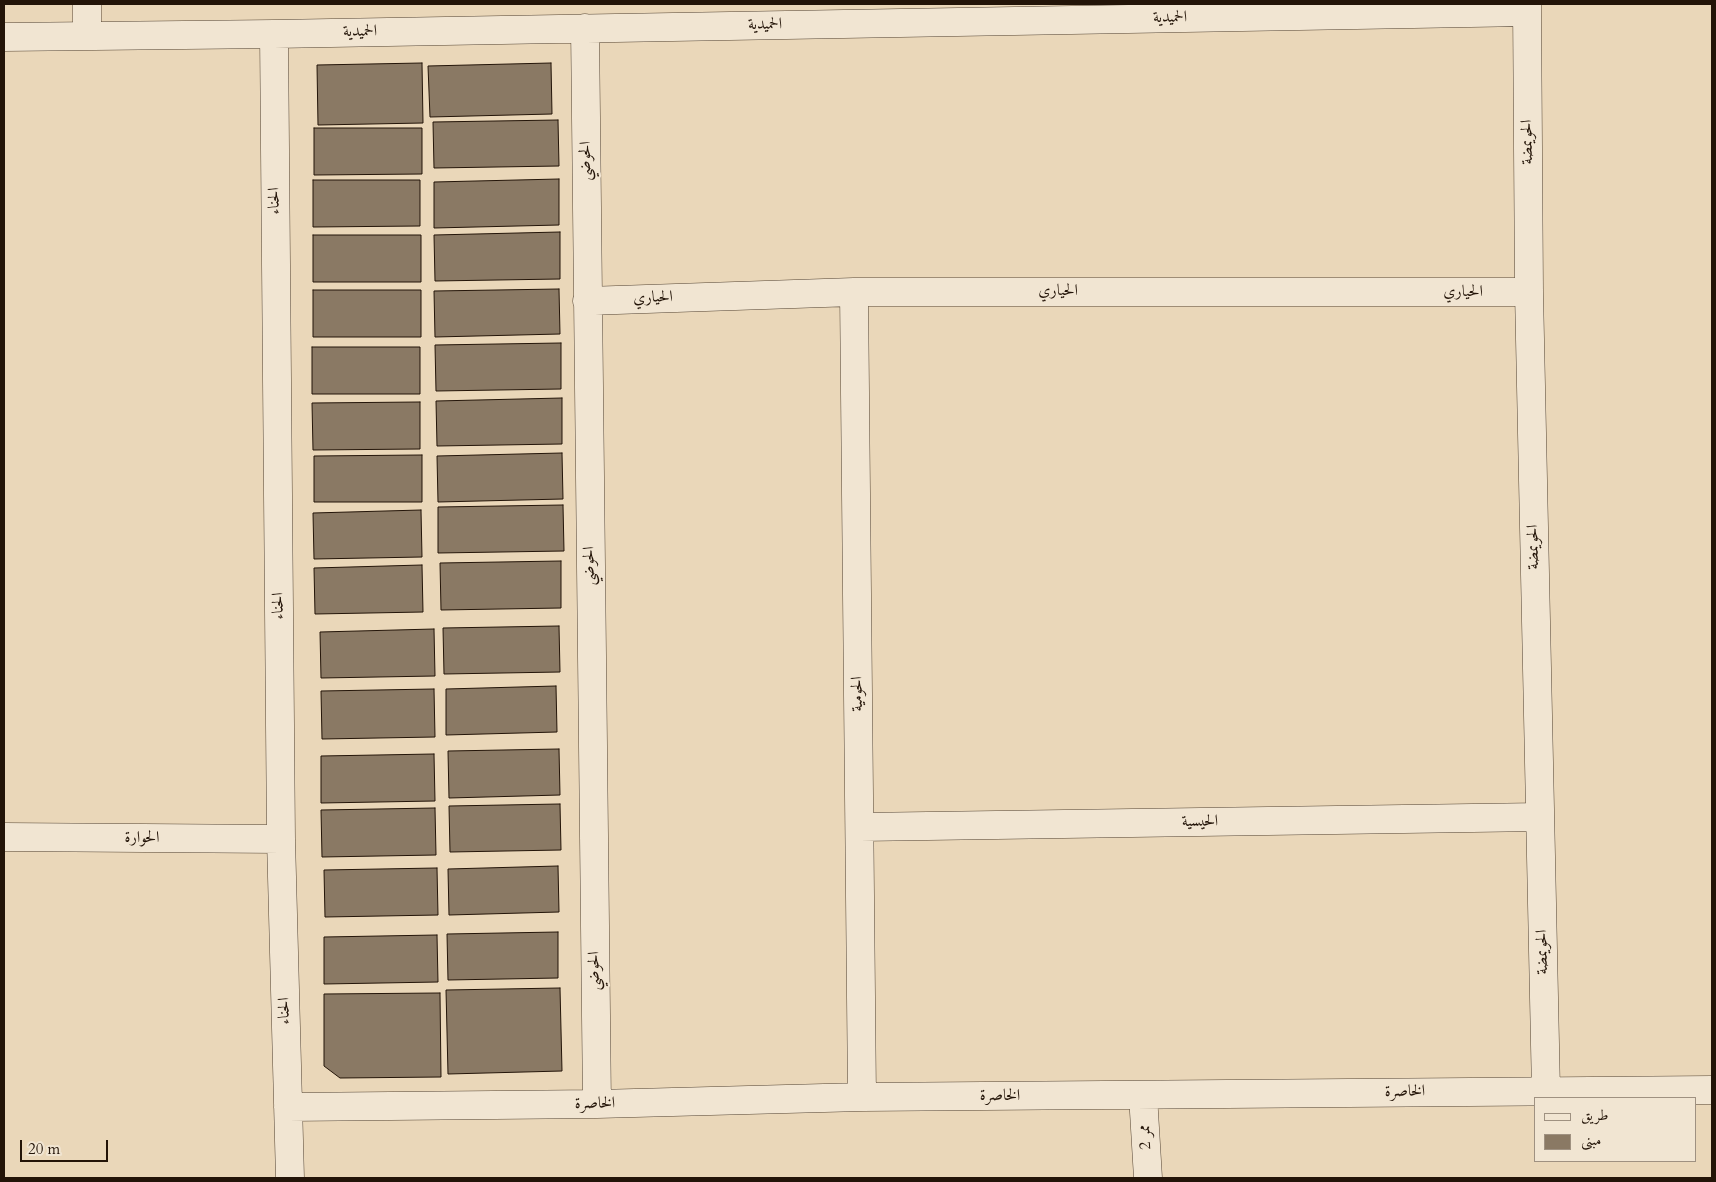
<!DOCTYPE html>
<meta charset="utf-8">
<style>
body{margin:0}
#map{position:relative;width:1716px;height:1182px;overflow:hidden;background:#ead7b9;font-family:Cardo,Amiri,serif}
canvas{display:block}
.frame{position:absolute;inset:0;border:5px solid #231408;pointer-events:none}
.legend{position:absolute;left:1534px;top:1097px;width:162px;height:65px;box-sizing:border-box;background:#f1e5d2;border:1px solid #9f9181;margin:0;padding:6px 9px;list-style:none;font-size:15px;color:#231408}
.legend li{display:flex;align-items:center;gap:10px;height:25px}
.legend b{width:25px;border:1px solid #9f9181}
.scale{position:absolute;left:20px;top:1140px;width:88px;height:22px;box-sizing:border-box;border:2px solid #231408;border-top:0;padding-left:6px;font-size:15px;line-height:18px;white-space:nowrap;color:#231408;-webkit-text-stroke:4px #f1e5d2;paint-order:stroke}
</style>
<div id="map">
<canvas width="1716" height="1182"></canvas>
<div class="frame"></div>
<ul class="legend">
<li><b style="height:6px;background:#f1e5d2"></b>طريق</li>
<li><b style="height:14px;background:#8a7964"></b>مبنى</li>
</ul>
<div class="scale">20 m</div>
</div>
<script>
const context = document.querySelector('canvas').getContext('2d');
context.lineJoin = 'round';
function fillPath(path, color) {
  context.fillStyle = color;
  context.fill(path, 'evenodd');
}
function toPath(rows) {
  const path = new Path2D();
  for (const r of rows) {
    path.moveTo(r[0], r[1]);
    for (let i = 2; i < r.length; i += 2) path.lineTo(r[i], r[i + 1]);
  }
  return path;
}
function trace(path, color, width, dash) {
  context.strokeStyle = color;
  context.lineWidth = width;
  context.lineCap = dash ? 'butt' : 'round';
  context.setLineDash(dash || []);
  context.stroke(path);
}
function write(font, color, halo, rows, align = 'center') {
  context.font = font + ' Cardo,Amiri,serif';
  context.lineWidth = 4;
  context.setLineDash([]);
  context.textBaseline = 'middle';
  context.strokeStyle = halo;
  context.fillStyle = color;
  for (const [text, x, y, turn = 0] of rows) {
    context.save();
    context.translate(x, y);
    context.rotate((+turn || 0) * Math.PI / 180);
    context.textAlign = isNaN(turn) ? turn : align;
    if (halo) context.strokeText(text, 0, 0);
    context.fillText(text, 0, 0);
    context.restore();
  }
}
const building = toPath([
 [422,63,423,123,318,125,317,65,422,63],
 [551,63,552,114,430,117,428,66,551,63],
 [558,120,559,166,434,168,433,122,558,120],
 [314,128,422,128,422,174,314,175,314,128],
 [559,179,559,225,434,228,434,182,559,179],
 [313,180,420,180,420,226,313,227,313,180],
 [560,232,560,279,435,281,434,235,560,232],
 [313,235,421,235,421,282,313,282,313,235],
 [559,289,560,334,435,337,434,291,559,289],
 [313,290,421,290,421,337,313,337,313,290],
 [561,343,561,389,436,391,435,345,561,343],
 [312,347,420,347,420,394,312,394,312,347],
 [562,398,562,444,437,446,436,401,562,398],
 [420,402,420,449,313,450,312,403,420,402],
 [562,453,563,499,438,502,437,456,562,453],
 [422,455,422,502,314,502,314,456,422,455],
 [563,505,564,551,438,553,438,507,563,505],
 [421,510,422,557,314,559,313,513,421,510],
 [561,561,561,608,441,610,440,563,561,561],
 [422,565,423,612,315,614,314,568,422,565],
 [559,626,560,672,444,674,443,628,559,626],
 [434,629,435,676,321,678,320,632,434,629],
 [556,686,557,732,446,735,446,689,556,686],
 [434,689,435,737,322,739,321,691,434,689],
 [559,749,560,795,449,798,448,751,559,749],
 [434,754,435,801,321,803,321,756,434,754],
 [560,804,561,850,450,852,449,806,560,804],
 [435,808,436,855,322,857,321,810,435,808],
 [558,866,559,912,449,915,448,869,558,866],
 [437,868,438,915,325,917,324,870,437,868],
 [558,932,558,978,448,980,447,934,558,932],
 [437,935,438,982,324,984,324,937,437,935],
 [560,988,562,1071,448,1074,446,990,560,988],
 [440,993,441,1077,340,1078,324,1066,324,994,440,993]
]);
fillPath(building, '#8a7964');
trace(building, '#231408', 1);
const minor = toPath([
 [87,4,87,36],
 [1527,4,1529,292,1546,1091],
 [585,28,597,1104],
 [274,34,281,839,290,1178],
 [4,37,274,34,1527,12],
 [854,292,862,1097],
 [587,301,854,292,1529,292],
 [860,827,1540,817],
 [4,837,281,839],
 [1143,1095,1148,1178],
 [288,1107,597,1104,862,1097,1712,1090]
]);
trace(minor, '#554534', 29);
trace(minor, '#f1e5d2', 28);
write('16px', '#231408', '#f1e5d2', [
 ["الحميدية",1170,18,-1],
 ["الحميدية",765,25,-1],
 ["الحميدية",360,32,-1],
 ["الحويمضة",1528,142,-91],
 ["الحوضي",586,161,-90],
 ["الحناء",275,201,-91],
 ["الحياري",1058,291],
 ["الحياري",1463,292],
 ["الحياري",653,298,-2],
 ["الحويمضة",1534,547,-91],
 ["الحوضي",590,566,-91],
 ["الحناء",279,606,-91],
 ["الحومية",858,694,-91],
 ["الحيسية",1200,822,-1],
 ["الحوارة",142,838],
 ["الحويمضة",1543,952,-91],
 ["الحوضي",595,971,-91],
 ["الحناء",285,1011,-91],
 ["الخاصرة",1405,1092,-1],
 ["الخاصرة",1000,1096],
 ["الخاصرة",595,1104,-1],
 ["ممر 2",1146,1137,-93]
]);
</script>
